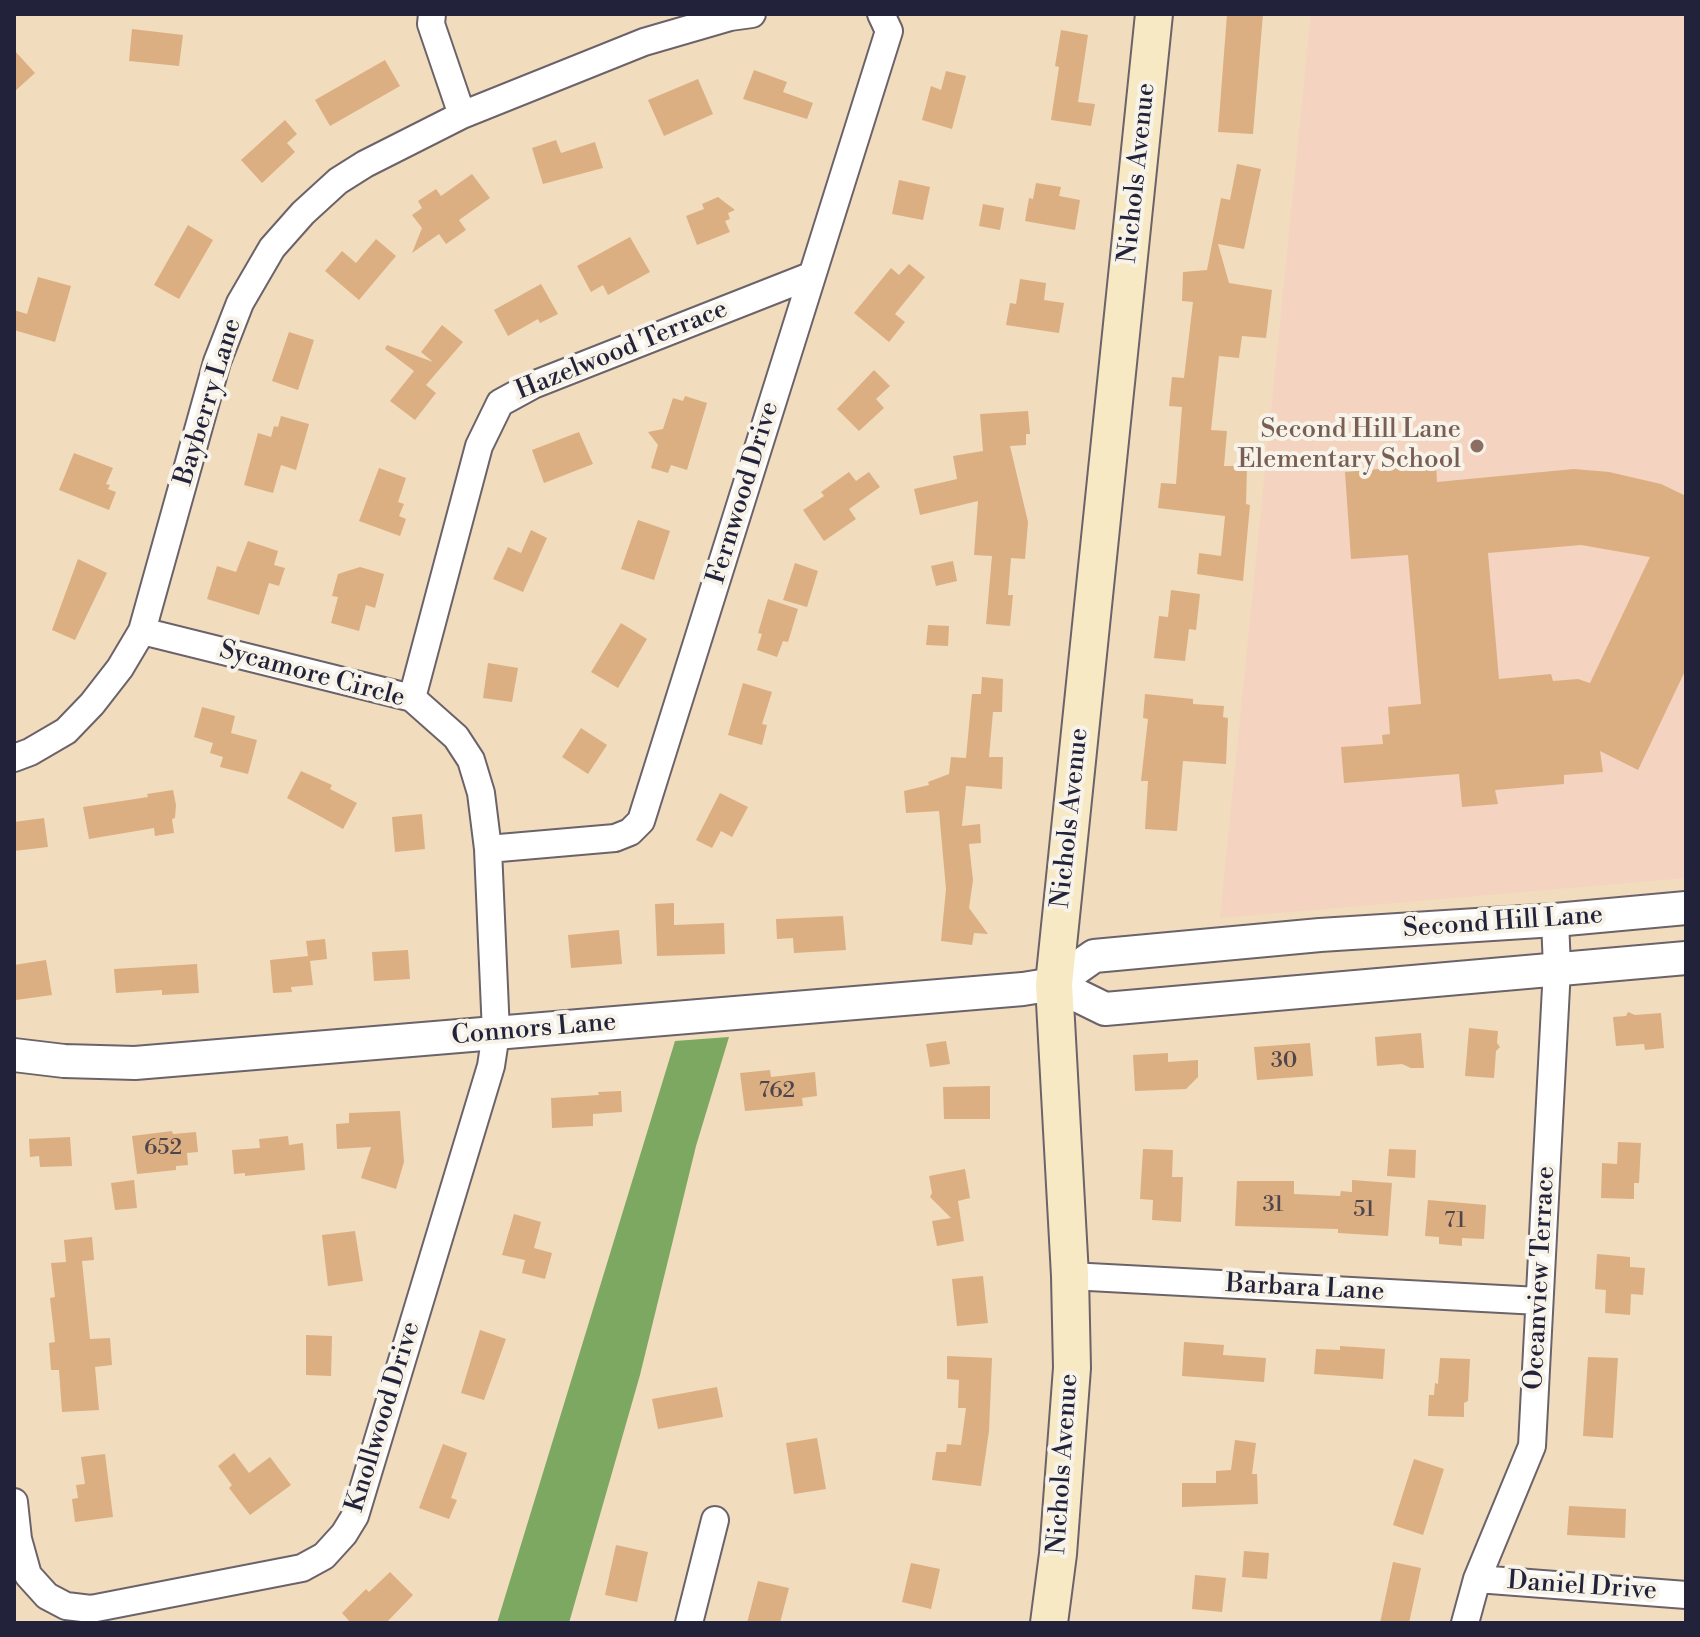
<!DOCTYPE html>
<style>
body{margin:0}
#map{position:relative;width:1700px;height:1637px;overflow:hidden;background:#f2dcbe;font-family:"Libre Bodoni",serif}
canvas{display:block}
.frame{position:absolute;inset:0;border:16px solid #22223b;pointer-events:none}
</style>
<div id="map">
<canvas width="1700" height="1637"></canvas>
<div class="frame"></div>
</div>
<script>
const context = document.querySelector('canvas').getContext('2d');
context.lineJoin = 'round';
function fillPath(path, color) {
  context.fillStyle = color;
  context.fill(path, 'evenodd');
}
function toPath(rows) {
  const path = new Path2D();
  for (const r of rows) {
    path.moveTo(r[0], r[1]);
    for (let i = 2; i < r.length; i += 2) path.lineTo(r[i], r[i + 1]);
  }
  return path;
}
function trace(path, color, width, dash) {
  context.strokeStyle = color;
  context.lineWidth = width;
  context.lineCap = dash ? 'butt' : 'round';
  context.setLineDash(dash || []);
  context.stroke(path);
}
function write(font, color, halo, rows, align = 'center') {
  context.font = font + ' "Libre Bodoni",serif';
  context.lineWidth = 8;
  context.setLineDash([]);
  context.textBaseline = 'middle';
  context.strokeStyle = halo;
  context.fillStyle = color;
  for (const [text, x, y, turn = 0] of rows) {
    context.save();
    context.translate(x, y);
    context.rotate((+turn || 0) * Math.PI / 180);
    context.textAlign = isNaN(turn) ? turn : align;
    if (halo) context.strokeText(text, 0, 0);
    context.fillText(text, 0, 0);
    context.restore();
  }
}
fillPath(toPath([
 [1311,14,1686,14,1686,878,1220,918]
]), '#f4d3c1');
fillPath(toPath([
 [729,1037,696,1146,640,1375,569,1623,497,1623,675,1041]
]), '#7ca861');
fillPath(toPath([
 [1227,14,1263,14,1253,134,1218,132],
 [132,29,183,35,179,66,129,61],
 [1061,30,1088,35,1078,102,1095,104,1091,126,1051,120,1059,67,1055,66],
 [14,50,35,73,14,92],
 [385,60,400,86,330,126,315,100],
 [754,70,787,82,783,92,813,103,807,119,743,99],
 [946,71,966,76,952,129,922,120,931,86,941,90],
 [698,79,713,114,664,136,648,100],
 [285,120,297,134,287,143,295,152,262,183,241,160],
 [556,140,561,153,595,142,603,168,543,184,532,148],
 [1237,164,1261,169,1244,249,1218,244,1229,283,1272,290,1266,338,1242,336,1239,358,1219,356,1211,430,1227,431,1224,466,1247,466,1246,504,1250,505,1243,581,1197,574,1199,553,1221,556,1225,516,1158,508,1161,483,1176,484,1182,407,1169,406,1172,377,1184,378,1193,302,1182,301,1183,272,1207,270,1221,198,1230,200],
 [472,174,490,198,459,220,466,230,446,244,439,234,412,253,422,228,412,215,422,208,418,201,436,189,441,196],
 [899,180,930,187,923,220,892,214],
 [1036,183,1061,187,1059,196,1080,200,1075,230,1025,221,1029,198,1033,199],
 [718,197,735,210,728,213,730,219,725,221,730,232,697,245,686,216,704,209,702,204],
 [983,204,1004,208,1000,230,979,226],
 [188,225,213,240,179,299,154,285],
 [630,237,650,272,608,295,603,285,591,292,577,266],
 [376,239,396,256,359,300,325,271,342,251,356,263],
 [909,264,925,277,895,314,905,322,889,342,854,313,891,268,899,275],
 [38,277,71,286,55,342,14,330,14,310,27,314],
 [1020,279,1046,283,1044,300,1064,303,1059,333,1006,325,1010,303,1016,304],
 [541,284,558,314,540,323,538,319,508,336,494,310],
 [442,325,463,342,426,385,436,393,415,420,390,401,414,371,385,349,387,345,433,362,421,352],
 [289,332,314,340,298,390,272,381],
 [874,370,890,386,876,399,884,408,859,431,837,409],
 [685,396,707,403,687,470,671,465,668,473,651,468,658,445,648,432,663,429,673,398,683,401],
 [1028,411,1030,434,1026,434,1026,445,1010,446,1028,522,1025,559,1011,558,1008,595,1013,595,1010,626,986,624,992,556,974,555,978,501,920,515,914,489,957,479,953,456,983,451,980,414],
 [281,416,309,424,296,470,281,465,273,493,244,485,258,433,271,437,274,426,278,427],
 [579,432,593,464,544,483,532,450],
 [74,453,113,468,106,484,110,485,108,489,116,492,109,510,59,490],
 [1436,464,1437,482,1574,469,1609,472,1661,484,1686,496,1686,669,1638,770,1600,751,1603,772,1564,775,1564,784,1495,790,1498,804,1462,807,1459,774,1344,783,1341,747,1383,744,1382,735,1390,734,1388,707,1421,704,1408,555,1351,559,1345,472],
 [1581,545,1650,557,1590,683,1578,679,1553,681,1551,674,1499,679,1488,553],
 [379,468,406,478,398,502,404,504,399,516,406,519,400,536,359,521],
 [849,472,856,481,869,472,880,487,849,509,856,519,824,541,803,510,824,496,821,492],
 [638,520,670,531,654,580,621,569],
 [531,530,547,538,523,592,493,579,508,547,521,553],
 [248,541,278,551,274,565,285,568,279,586,269,583,259,615,207,599,217,566,236,572],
 [78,559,107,573,75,640,52,630],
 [953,561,957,581,936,586,931,566],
 [795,563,818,571,807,607,783,600],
 [360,567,384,574,375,608,366,605,359,631,331,623,338,597,332,596,338,574],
 [1171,590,1200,594,1196,630,1189,629,1185,661,1154,658,1159,616,1168,617],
 [768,599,798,609,788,642,783,641,777,657,757,650,762,634,758,633],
 [621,623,647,639,618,688,591,672],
 [928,625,949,626,948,646,926,645],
 [488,663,518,668,512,702,483,698],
 [982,677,1003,679,1002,712,993,712,989,757,1003,757,1002,789,966,786,962,826,980,824,981,843,969,844,973,880,969,908,988,934,974,933,972,945,941,941,946,889,939,811,906,813,904,791,929,785,928,782,949,774,951,757,966,758,972,694,981,694],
 [743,683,772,692,762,724,767,725,762,745,728,735],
 [1145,694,1193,699,1193,704,1224,706,1223,717,1228,718,1226,764,1183,761,1177,831,1145,829,1148,781,1141,781,1148,719,1143,718],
 [202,707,235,716,231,733,257,740,248,774,220,767,223,757,210,753,213,743,194,737],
 [581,728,607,745,588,774,562,757],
 [301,771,332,785,330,789,357,803,343,829,287,798],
 [173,790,176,805,175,818,172,819,174,833,155,836,154,828,89,839,83,807,148,797,147,794],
 [720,793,748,807,732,837,721,831,712,848,696,840],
 [422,814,425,849,395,852,392,817],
 [44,818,48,847,14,851,14,822],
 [674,903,674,925,724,923,725,954,657,956,655,904],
 [843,916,846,950,794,953,793,938,777,939,776,919],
 [619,930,622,964,571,968,568,935],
 [325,939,327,959,310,961,313,985,291,987,292,992,273,993,270,960,308,956,306,941],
 [408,950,410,979,374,981,372,952],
 [46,960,52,995,16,1000,14,965],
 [197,964,199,993,162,995,162,990,116,993,114,969],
 [1628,1012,1635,1015,1661,1013,1664,1048,1645,1050,1644,1044,1616,1046,1613,1017,1626,1016],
 [1469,1028,1498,1031,1497,1043,1500,1047,1496,1051,1494,1078,1465,1076],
 [1421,1033,1424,1068,1411,1068,1402,1064,1377,1066,1375,1037],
 [946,1041,950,1064,930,1067,926,1044],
 [1310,1043,1313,1076,1257,1080,1254,1047],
 [1168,1053,1168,1062,1198,1060,1198,1077,1186,1089,1135,1091,1133,1055],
 [770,1070,771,1077,815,1072,817,1096,802,1098,803,1106,745,1111,740,1073],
 [990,1086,990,1119,944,1119,943,1087],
 [621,1091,622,1112,593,1114,593,1126,552,1128,551,1098,599,1095,598,1092],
 [400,1111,404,1162,396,1189,361,1178,371,1147,337,1149,336,1124,349,1123,349,1113],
 [172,1131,173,1134,196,1132,198,1152,187,1153,188,1165,176,1166,176,1170,137,1174,132,1136],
 [288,1136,289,1145,303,1143,305,1170,245,1176,245,1173,234,1174,232,1150,260,1148,259,1139],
 [70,1137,72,1166,40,1167,39,1156,30,1157,29,1139],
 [1618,1142,1641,1143,1639,1183,1634,1183,1634,1199,1601,1198,1602,1163,1617,1164],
 [1143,1149,1173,1150,1172,1177,1183,1177,1181,1222,1152,1220,1153,1200,1140,1199],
 [1389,1149,1416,1150,1415,1178,1387,1176],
 [965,1169,970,1198,958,1201,964,1241,937,1246,932,1221,951,1218,930,1197,932,1193,929,1176],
 [134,1180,137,1208,115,1210,111,1183],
 [1352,1180,1392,1183,1388,1236,1338,1233,1338,1229,1235,1226,1237,1181,1294,1181,1294,1194,1340,1196,1341,1191,1352,1192],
 [1428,1200,1486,1205,1484,1239,1462,1238,1462,1246,1439,1244,1439,1237,1425,1236],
 [514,1214,541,1222,534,1248,552,1253,545,1279,522,1273,525,1260,502,1255],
 [355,1231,363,1281,328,1286,322,1235],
 [92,1237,94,1260,82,1261,90,1339,110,1338,112,1365,95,1367,99,1410,62,1412,59,1370,51,1370,49,1343,55,1342,50,1298,55,1297,51,1263,66,1262,64,1240],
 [1597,1254,1630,1257,1630,1267,1645,1268,1643,1295,1631,1294,1630,1315,1605,1313,1606,1290,1595,1289],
 [983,1276,988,1323,957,1326,952,1279],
 [480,1330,506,1339,484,1400,461,1393],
 [306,1335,332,1336,331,1376,306,1375],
 [1184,1342,1224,1345,1223,1355,1266,1358,1264,1382,1182,1376],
 [1340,1346,1385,1349,1383,1379,1314,1374,1316,1349,1340,1350],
 [947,1356,992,1358,989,1431,981,1486,932,1480,936,1452,946,1452,947,1444,961,1445,966,1408,958,1408,959,1380,947,1379],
 [1588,1357,1618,1358,1613,1438,1583,1436],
 [1440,1358,1470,1359,1468,1401,1464,1403,1464,1417,1428,1416,1429,1395,1434,1395,1435,1383,1438,1384],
 [717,1387,723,1417,658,1429,652,1399],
 [817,1438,826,1489,794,1494,786,1443],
 [1235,1440,1256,1443,1252,1474,1257,1474,1258,1504,1182,1507,1182,1483,1216,1483,1216,1471,1231,1470],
 [443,1444,467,1453,451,1498,457,1500,449,1519,419,1508],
 [234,1453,249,1473,270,1457,291,1485,250,1515,229,1488,232,1485,218,1466],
 [105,1454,113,1517,75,1522,72,1499,78,1498,76,1485,85,1484,81,1457],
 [1414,1459,1444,1469,1423,1535,1393,1525],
 [1569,1506,1626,1509,1625,1538,1567,1535],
 [616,1545,648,1552,637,1602,605,1595],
 [1244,1551,1269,1553,1267,1579,1242,1577],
 [1393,1562,1421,1568,1409,1623,1380,1623],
 [911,1563,940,1569,931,1609,902,1602],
 [390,1572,413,1595,386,1623,351,1623,342,1613,366,1589,369,1592],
 [1195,1575,1226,1578,1222,1612,1192,1609],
 [758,1581,789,1588,780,1623,747,1623]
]), '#dbaf81');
const minor = toPath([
 [432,14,431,24,462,115],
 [412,698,479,446,500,403,533,385,810,276],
 [14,758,30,752,66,731,92,704,120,668,142,631,217,362,240,303,272,248,303,213,338,181,365,164,462,115,644,42,730,17,752,14],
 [488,849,615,838,630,832,641,821,889,31,881,14],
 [1070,1276,1539,1301],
 [14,1502,18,1539,28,1575,47,1596,66,1606,91,1609,302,1568,324,1556,344,1534,355,1516,491,1066,496,1033,488,849,481,793,471,760,456,737,412,698,142,631],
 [1477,1579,1686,1595],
 [689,1623,715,1520],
 [1465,1623,1477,1579,1532,1446,1557,968,1555,920]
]);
const tertiary = toPath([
 [1054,984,1105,1009,1686,958],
 [14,1055,64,1061,135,1063,1023,989,1054,984,1094,956,1320,935,1555,920,1686,908]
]);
const secondary = toPath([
 [1049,1623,1058,1554,1072,1368,1070,1276,1054,984,1154,14]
]);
trace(minor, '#6b6369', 30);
trace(tertiary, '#6b6369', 36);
trace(secondary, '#6b6369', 40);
trace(minor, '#fff', 26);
trace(tertiary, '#fff', 32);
trace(secondary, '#f7e9c3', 36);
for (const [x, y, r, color] of [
 [1477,446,8,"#8d6e63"]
]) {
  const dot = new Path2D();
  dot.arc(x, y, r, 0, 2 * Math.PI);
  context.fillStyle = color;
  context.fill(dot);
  trace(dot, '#f7f3e8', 3);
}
write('22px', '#50454c', null, [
 ["30",1284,1062],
 ["762",777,1092],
 ["652",163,1149],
 ["31",1273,1206],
 ["51",1364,1211],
 ["71",1455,1222]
]);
write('26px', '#22223b', '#f7f3e8', [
 ["Nichols Avenue",1138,173,-84],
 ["Hazelwood Terrace",622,351,-22],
 ["Bayberry Lane",209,402,-73],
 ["Fernwood Drive",744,493,-73],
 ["Sycamore Circle",312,675,15],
 ["Nichols Avenue",1071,818,-84],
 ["Second Hill Lane",1503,923,-4],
 ["Connors Lane",534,1030,-5],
 ["Oceanview Terrace",1541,1278,-87],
 ["Barbara Lane",1305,1289,3],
 ["Knollwood Drive",384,1417,-73],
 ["Nichols Avenue",1064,1464,-86],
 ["Daniel Drive",1582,1587,4]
]);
write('26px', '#785e54', '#f7f3e8', [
 ["Second Hill Lane",1461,431],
 ["Elementary School",1461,461]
], 'right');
</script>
